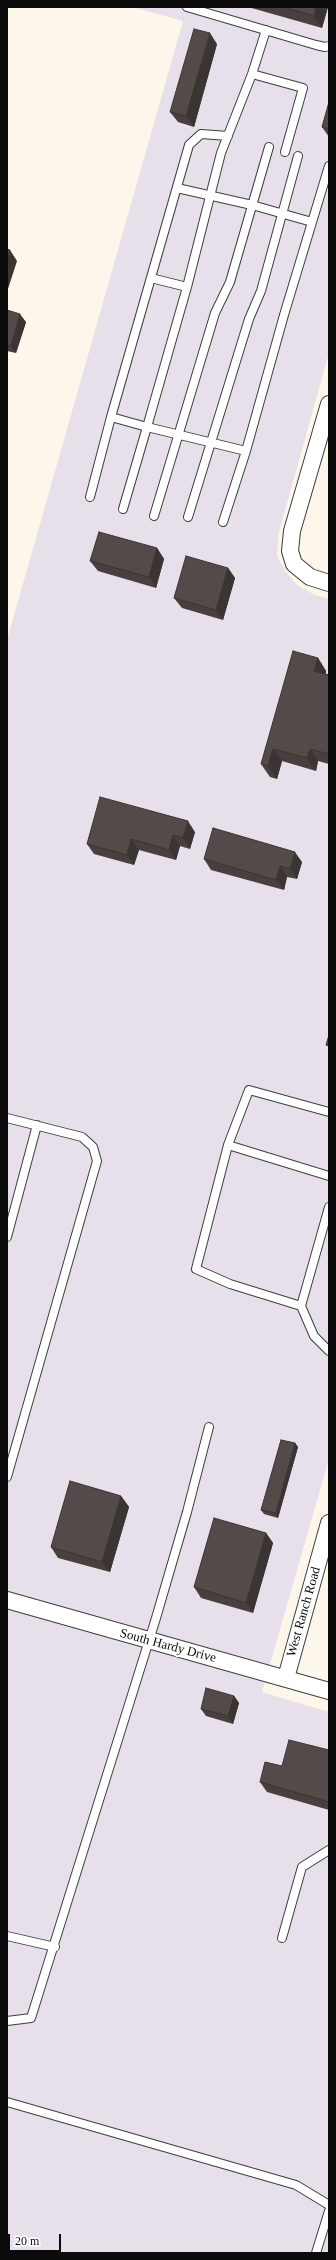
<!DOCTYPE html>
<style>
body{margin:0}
#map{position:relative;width:336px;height:2260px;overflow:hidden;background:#fdf7eb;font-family:"Times New Roman",serif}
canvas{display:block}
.frame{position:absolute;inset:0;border:8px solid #0b0b0b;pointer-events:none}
.scale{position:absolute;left:8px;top:2234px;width:53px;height:18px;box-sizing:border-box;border:2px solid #0b0b0b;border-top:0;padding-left:5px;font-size:12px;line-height:14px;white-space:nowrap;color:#0b0b0b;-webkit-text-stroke:3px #fff;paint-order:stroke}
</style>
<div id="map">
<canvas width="336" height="2260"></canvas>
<div class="frame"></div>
<div class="scale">20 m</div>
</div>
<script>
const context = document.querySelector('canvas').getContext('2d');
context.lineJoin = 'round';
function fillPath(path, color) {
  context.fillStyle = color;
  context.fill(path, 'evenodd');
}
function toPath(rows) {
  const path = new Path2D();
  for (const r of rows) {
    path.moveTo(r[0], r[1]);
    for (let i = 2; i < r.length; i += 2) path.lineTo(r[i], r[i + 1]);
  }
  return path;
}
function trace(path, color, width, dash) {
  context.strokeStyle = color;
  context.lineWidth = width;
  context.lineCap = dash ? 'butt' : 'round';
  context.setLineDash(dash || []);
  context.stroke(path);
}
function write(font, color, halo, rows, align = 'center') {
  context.font = font + ' "Times New Roman",serif';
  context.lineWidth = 4;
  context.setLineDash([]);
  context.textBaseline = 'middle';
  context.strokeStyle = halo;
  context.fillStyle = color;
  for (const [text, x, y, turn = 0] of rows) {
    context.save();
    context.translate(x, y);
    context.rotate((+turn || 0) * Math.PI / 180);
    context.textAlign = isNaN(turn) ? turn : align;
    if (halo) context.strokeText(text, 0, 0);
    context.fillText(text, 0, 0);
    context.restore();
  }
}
fillPath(toPath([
 [132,7,329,7,329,353,279,532,277,555,285,571,297,585,315,595,329,599,329,1459,262,1692,329,1712,329,2253,7,2253,7,640,183,21]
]), '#e7e0ea');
const lane = toPath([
 [187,7,316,45,325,47,329,46],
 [266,30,252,74,221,153,187,287,147,427,246,451,284,315,329,166],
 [252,74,303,88,285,152],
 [177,188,252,205,312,222],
 [151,278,187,287],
 [111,417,189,145,201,134,228,136],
 [90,497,111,417,147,427,123,509],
 [154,516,215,313,230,282,269,147],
 [188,517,249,319,261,291,298,156],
 [223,522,246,451],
 [329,1112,249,1090,228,1145,196,1269,230,1284,301,1306,329,1207],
 [7,1118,82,1137,93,1147,97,1161,7,1477],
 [228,1145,329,1176],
 [7,1237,37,1125],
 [301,1306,314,1336,329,1351],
 [7,1936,55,1947],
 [282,1938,302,1867,329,1850],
 [7,2021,31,2018,156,1618,187,1512,209,1427],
 [7,2102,296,2185,329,2205],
 [316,2253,329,2211]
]);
const street = toPath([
 [329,404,292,531,290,551,294,564,310,577,329,583],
 [7,1600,329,1691],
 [286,1678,329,1523]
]);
trace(lane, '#3e3e3e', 10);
trace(street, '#3e3e3e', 18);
trace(lane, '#fff', 8);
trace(street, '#fff', 16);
fillPath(toPath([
 [248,7,328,7,322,28],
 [217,44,194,127,178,122,170,112],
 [329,102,329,137,322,127],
 [7,310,26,322,16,353,7,351],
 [157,548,164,559,156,588,98,571,90,561],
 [228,568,235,578,223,620,182,608,174,598],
 [318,658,326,671,326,674,329,675,329,764,318,761,316,771,282,761,277,779,270,777,261,764],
 [195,832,190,849,180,846,176,860,139,850,134,865,94,854,87,844],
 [204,859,302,862,297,879,287,877,284,890,211,870],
 [295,1443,298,1447,278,1518,264,1514,261,1510],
 [121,1496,129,1507,110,1572,58,1558,51,1547],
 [266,1533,273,1543,253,1613,201,1598,194,1587],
 [234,1696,239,1703,233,1724,206,1716,201,1709],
 [329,1750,329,1810,267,1792,260,1782,282,1766]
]), '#47403f');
fillPath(toPath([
 [316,7,328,7,322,28,314,16],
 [210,33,217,44,194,127,186,116],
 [10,250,17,261,7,292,7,259],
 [20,314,26,322,16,353,11,346],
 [157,548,164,559,156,588,149,577],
 [228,568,235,578,223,620,216,610],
 [318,658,326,671,323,683,314,671],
 [273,749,282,761,277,779,268,766],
 [310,749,318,761,316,771,307,758],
 [188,821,195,832,190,849,183,838],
 [173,835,180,846,176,860,169,850],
 [131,839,139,850,134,865,127,855],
 [295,852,302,862,297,879,290,869],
 [280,866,287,877,284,890,276,880],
 [295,1443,298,1447,278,1518,276,1513],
 [121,1496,129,1507,110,1572,102,1562],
 [266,1533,273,1543,253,1613,246,1603],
 [234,1696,239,1703,233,1724,228,1716]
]), '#3a3433');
const building = toPath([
 [283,7,316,7,314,16,283,7],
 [194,29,210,33,186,116,170,112,194,29],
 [329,102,329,129,322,127,329,102],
 [7,249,10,250,7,259,7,249],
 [7,310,20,314,11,346,7,345,7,310],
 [99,532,157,548,149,577,90,561,99,532],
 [186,556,228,568,216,610,174,598,186,556],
 [293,651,318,658,314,671,329,675,329,754,310,749,307,758,273,749,268,766,261,764,293,651],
 [100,797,188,821,183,838,173,835,169,850,131,839,127,855,87,844,100,797],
 [213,828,295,852,290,869,280,866,276,880,204,859,213,828],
 [329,1035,329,1046,326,1045,329,1035],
 [281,1440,295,1443,276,1513,261,1510,281,1440],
 [70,1481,121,1496,102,1562,51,1547,70,1481],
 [214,1518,266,1533,246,1603,194,1587,214,1518],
 [206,1688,234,1696,228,1716,201,1709,206,1688],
 [289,1740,329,1750,329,1802,260,1782,265,1762,282,1766,289,1740]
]);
fillPath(building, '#534b49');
trace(building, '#3a3433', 1);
write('13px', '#0b0b0b', '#fff', [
 ["West Ranch Road",304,1612,-74],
 ["South Hardy Drive",168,1646,15]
]);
</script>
